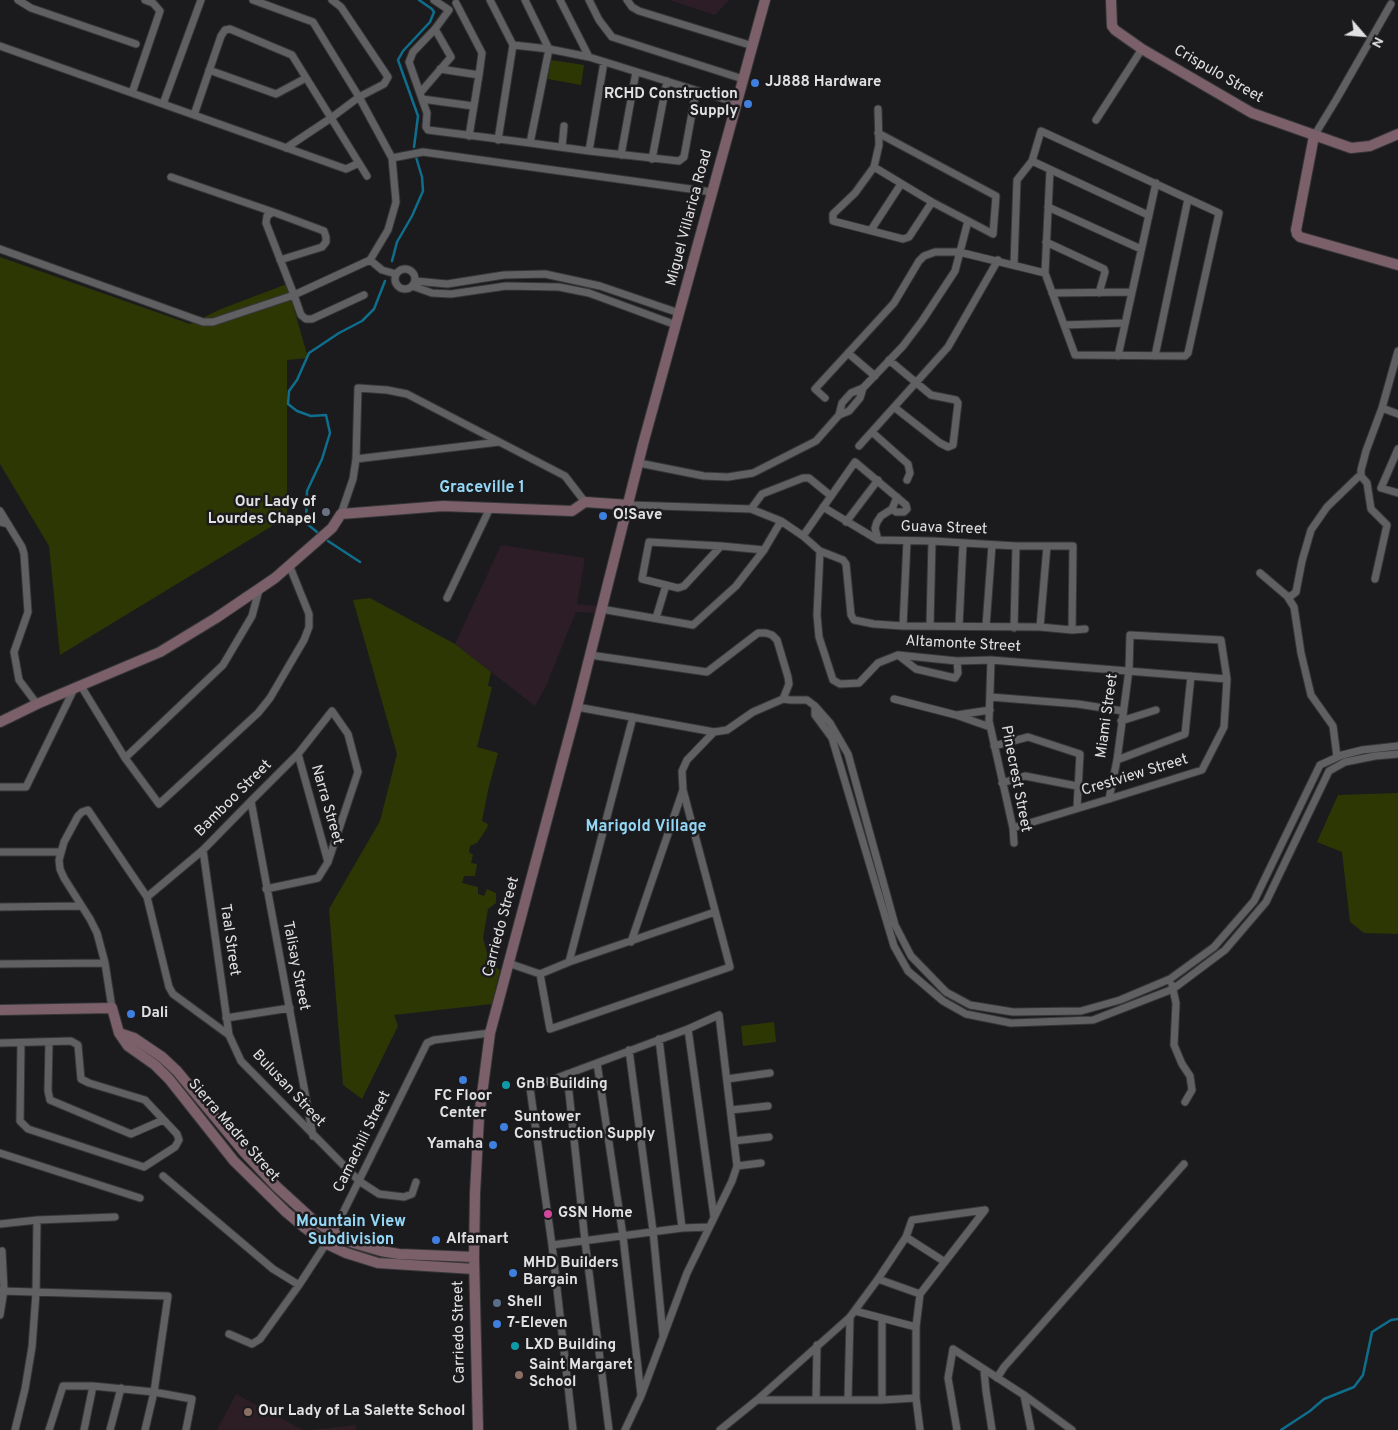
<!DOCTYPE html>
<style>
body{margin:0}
#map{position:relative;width:1398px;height:1430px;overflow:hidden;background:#1b1b1e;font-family:Overpass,sans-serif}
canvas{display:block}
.north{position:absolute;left:1338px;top:10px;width:50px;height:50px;-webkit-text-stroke:4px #1b1b1e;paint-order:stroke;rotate:117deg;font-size:14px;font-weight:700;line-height:20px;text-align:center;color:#e1e1e3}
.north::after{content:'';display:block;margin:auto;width:18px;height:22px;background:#e1e1e3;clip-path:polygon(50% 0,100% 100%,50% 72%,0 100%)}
</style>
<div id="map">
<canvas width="1398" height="1430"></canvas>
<div class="north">N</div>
</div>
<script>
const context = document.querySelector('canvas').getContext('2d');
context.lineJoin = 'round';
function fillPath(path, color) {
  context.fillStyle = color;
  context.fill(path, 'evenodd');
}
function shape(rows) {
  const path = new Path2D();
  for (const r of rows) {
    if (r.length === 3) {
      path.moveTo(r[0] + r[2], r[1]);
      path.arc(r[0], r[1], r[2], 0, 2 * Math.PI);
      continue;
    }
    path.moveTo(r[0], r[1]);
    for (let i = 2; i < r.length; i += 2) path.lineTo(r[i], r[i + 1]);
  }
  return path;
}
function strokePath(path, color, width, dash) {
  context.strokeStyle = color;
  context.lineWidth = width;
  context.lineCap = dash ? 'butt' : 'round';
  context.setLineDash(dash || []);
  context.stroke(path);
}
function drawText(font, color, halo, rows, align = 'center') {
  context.font = font + ' Overpass,sans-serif';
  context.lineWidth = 5;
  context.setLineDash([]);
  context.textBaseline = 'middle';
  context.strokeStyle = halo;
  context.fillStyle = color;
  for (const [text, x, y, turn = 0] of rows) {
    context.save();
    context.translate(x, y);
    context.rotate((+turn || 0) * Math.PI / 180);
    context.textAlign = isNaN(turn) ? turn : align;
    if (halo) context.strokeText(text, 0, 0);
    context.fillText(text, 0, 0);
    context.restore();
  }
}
fillPath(shape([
 [669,0,729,0,715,15],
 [501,545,585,558,577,604,598,606,596,613,576,612,545,688,535,706,455,644]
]), '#2d1d26');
fillPath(shape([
 [236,1394,303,1430,217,1430],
 [356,1425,356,1430,310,1430]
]), '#2d1d25');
fillPath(shape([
 [551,60,584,65,581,85,548,79],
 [0,257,190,324,221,309,287,284,308,358,287,360,287,517,60,655,49,546,0,464],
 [370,598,455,644,491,672,488,686,492,687,477,747,498,753,488,790,482,821,488,824,487,828,477,843,470,846,469,852,473,855,471,863,477,864,475,876,464,876,462,883,478,887,478,894,484,896,487,889,496,893,496,903,488,909,483,938,490,964,500,970,492,1004,394,1015,398,1026,362,1099,343,1085,329,909,380,821,397,754,353,600],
 [1398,793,1398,934,1364,933,1350,922,1342,852,1317,842,1338,795],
 [774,1022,776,1042,743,1046,741,1026]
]), '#2d3704');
strokePath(shape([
 [414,147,418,116,398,60,403,51,430,22,434,12,432,9,419,0],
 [392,261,397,242,412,216,423,191,422,177,416,157],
 [317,532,306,523,307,491,322,459,330,433,326,415,311,416,297,411,288,404,289,391,297,380,309,353,339,333,362,321,374,309,385,281],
 [328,541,360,562],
 [1281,1430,1310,1411,1324,1399,1354,1387,1363,1375,1372,1332,1391,1320,1398,1319]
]), '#0f6e8c', 2.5);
const street = shape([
 [18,0,31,8,136,44],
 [253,0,313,22,359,97,392,158,396,202,388,230,370,260,294,295,301,315,306,319,312,319,364,295],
 [434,0,449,10,435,29,413,52,409,62,427,113,426,127,428,130,530,143],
 [490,0,513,45,549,49,589,57,737,103],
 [525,0,549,49,530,143,589,151,604,62],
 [560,0,589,57],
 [589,0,599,20,612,37,743,79],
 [627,0,632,7,639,11,753,46],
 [0,46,132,93,160,11,153,3,145,0],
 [440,69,479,75,482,53,456,3],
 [209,70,276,94,306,78],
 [132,93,346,169,359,163],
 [420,93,451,57,435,29],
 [422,99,473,106],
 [163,104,201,0],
 [878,109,879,145,874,167,855,193,833,214,833,221,903,239,909,237,932,202],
 [194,115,221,36,225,30,230,29,292,55,367,176],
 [1096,120,1142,49],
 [469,136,479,75],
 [1314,136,1336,100,1391,4],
 [498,140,513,45],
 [562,147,564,126],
 [286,148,331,118,359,97,384,84,388,77,341,7,332,0],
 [589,151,679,161,684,157,696,91],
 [621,155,636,72],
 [392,158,423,152,712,192],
 [652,159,667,81],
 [1032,161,1148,215],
 [874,167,932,202,993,234,996,196,878,133],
 [1048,207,1141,249],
 [273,212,324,231,326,237,326,242,322,247,280,260],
 [871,230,901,184],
 [1046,242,1104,269,1105,272,1099,293],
 [0,249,203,322,213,322,294,295,266,223,267,216,273,212,171,177],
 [370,260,382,270,396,274],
 [1014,264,1017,180,1032,161,1041,131,1219,213,1188,353,1185,356,1075,355,1045,273,1050,170],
 [405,279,10],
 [415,281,447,284,504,275,545,274,600,286,679,313],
 [412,286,432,293,451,294,506,286,559,287,589,293,676,325],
 [1052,293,1132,292],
 [1064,325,1125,323],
 [1398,351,1382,408,1398,414],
 [848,353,875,376],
 [1118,356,1156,183],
 [1155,356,1188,199],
 [889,360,931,395,956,400,958,403,953,445,948,447,940,443,894,407],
 [825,398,815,389,894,303,919,261,924,256,935,252,959,252,1045,273],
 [839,415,849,411,860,398,863,388,903,346,922,321,955,271,968,221],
 [872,432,908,464,910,473,907,480],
 [859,446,948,347,998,260],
 [1398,449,1381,488,1398,493],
 [356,459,499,442],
 [639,463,704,476,728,477,753,473,816,441,839,415,842,403,851,393,863,388],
 [629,505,751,509,781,521,803,536,820,551,817,615,819,637,833,680,840,684,859,683,878,663,898,655,957,661,991,660,1227,679],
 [823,507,878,540,932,541,1016,546,1073,546,1072,630],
 [751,509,762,494,803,478,809,478,831,496],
 [0,511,8,524],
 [341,514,353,479,356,459,358,388,387,390,407,394,565,476,585,502],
 [0,522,8,524,22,547,24,554,28,612,14,652,19,680,37,704],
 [846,522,878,480],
 [803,536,855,462,906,505,907,509,904,512,896,512,892,509],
 [878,540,875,528,877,522,881,516,892,509,897,497],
 [721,546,684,586,678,588,642,579,649,542,721,546,764,550],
 [820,551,843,560,846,564,851,615,854,620,874,624,903,626,1040,627,1072,630,1085,629],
 [1260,573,1287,596,1291,596,1296,592,1302,561,1311,530,1327,507,1358,477,1361,476],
 [1375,579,1387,525,1371,509,1367,483,1361,476,1361,470,1366,451,1382,408],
 [1287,596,1294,607,1301,653,1311,695,1333,726,1337,757],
 [447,598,490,508],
 [601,609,693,625,736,586,764,550,781,521],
 [656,618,666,585],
 [930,625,932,541],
 [903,626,907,541],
 [959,626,963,543],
 [986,626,992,545],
 [1040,627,1047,546],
 [1014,628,1016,546],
 [590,655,707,672,758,633,766,633,772,635,777,640,788,677,789,684,783,699],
 [898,655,916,669,955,678,958,673,957,661],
 [991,660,989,721,1013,828,1014,843],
 [81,686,125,758,159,804,258,713,270,698,304,640,309,627,309,614,290,567],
 [990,697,1078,704,1123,711],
 [894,699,956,715,990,727],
 [815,706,830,723,848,754,895,925,911,956,946,992,970,1005,1013,1012,1081,1011,1120,1000,1170,979,1214,947,1254,901,1320,765,1342,755,1362,750,1398,746],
 [577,707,714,732,727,730,753,712,783,699,791,700,807,700,815,706,815,715,832,738,894,946,908,971,943,1001,966,1014,1011,1023,1093,1020,1173,989,1225,950,1266,902,1329,771,1345,762,1375,756,1398,754],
 [957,715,990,710],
 [1121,721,1156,710],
 [994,746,1028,737,1080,754,1077,808],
 [298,754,328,862],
 [125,758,223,665,252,616,259,590],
 [1117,760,1185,734,1191,676],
 [1002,783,1025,776,1077,786],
 [0,787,26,787,74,689],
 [251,801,313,1136],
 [1013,828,1109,799,1202,770,1224,727,1227,679,1221,640,1130,635,1129,670,1117,760,1109,799],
 [203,850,229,1035],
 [0,852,60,852],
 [147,897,203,850,251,801,298,754,332,711,348,734,358,772,328,862,318,878,266,889],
 [0,907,81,906],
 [631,942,683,790],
 [569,962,633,717],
 [508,963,540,974,569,962,715,912],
 [0,964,105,963],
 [540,974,550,1029,730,967,683,790,682,771,687,760,714,732],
 [1172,985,1176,1003,1174,1045,1182,1064,1190,1076,1192,1090,1185,1102],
 [112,1008,105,963,97,933,90,919,64,878,60,869,59,860,64,842,78,816,82,812,88,810,147,897,169,987,173,994,229,1035,241,1061,359,1181,379,1194,404,1197,412,1194,416,1182],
 [226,1018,290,1008],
 [688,1029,714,1217],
 [659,1039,682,1228],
 [0,1043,71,1041,78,1045,81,1079,89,1083,145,1100,177,1134,179,1140,175,1147,144,1167,28,1129,20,1121,21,1043],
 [49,1043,48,1091,50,1100,131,1134,163,1120],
 [629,1050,653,1231,663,1335],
 [597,1063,623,1236,641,1395],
 [567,1074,585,1241,609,1430],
 [727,1079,770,1073],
 [731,1110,768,1106],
 [734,1141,769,1137],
 [0,1153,140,1198],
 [737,1166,761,1163],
 [163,1176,273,1269,299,1285,333,1233,427,1043,434,1040,490,1033],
 [0,1224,37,1220,115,1217],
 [906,1237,945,1262],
 [552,1245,682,1228,709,1227],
 [0,1252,2,1251,4,1290,0,1315],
 [878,1279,920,1294],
 [0,1291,168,1296,154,1392,145,1430],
 [855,1311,916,1327],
 [229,1334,252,1344,260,1339,299,1285],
 [984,1370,986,1391,992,1430],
 [997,1378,1004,1367,1184,1164],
 [1024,1395,1031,1430],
 [816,1399,817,1345],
 [848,1399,850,1317],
 [757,1400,882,1400,916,1398],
 [882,1400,882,1319],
 [15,1430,25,1389,32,1347,36,1293,37,1220],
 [49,1430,63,1386,93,1386,154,1392,192,1399,186,1430],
 [84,1430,93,1386],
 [110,1430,121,1388],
 [573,1430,552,1245,530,1088,688,1029,719,1015,737,1166,732,1181,687,1273,641,1396,625,1430],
 [720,1430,757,1400,850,1317,878,1279,906,1237,912,1220,985,1210],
 [920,1430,916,1398,916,1327,920,1294,985,1210],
 [957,1430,948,1378,953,1349,1024,1395,1072,1430]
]);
const secondary = shape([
 [1111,0,1112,26,1115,30,1142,49,1252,113,1351,148,1370,146,1398,134],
 [1314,136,1296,230,1297,234,1300,237,1398,265],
 [0,722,37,704,160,652,216,618,275,578,332,528,341,514,443,506,572,511,585,502,629,505],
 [0,1010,112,1008,119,1033,128,1046,155,1065,169,1079,234,1161,286,1212,305,1228,327,1244,346,1253,378,1263,474,1269],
 [119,1033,134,1038,162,1057,177,1071,244,1152,277,1187,312,1219,333,1233,350,1242,381,1251,399,1254,474,1257],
 [478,1430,474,1257,475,1193,479,1117,490,1033,577,707,643,444,765,0]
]);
strokePath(street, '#363638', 9);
strokePath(secondary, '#363638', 12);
strokePath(street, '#606063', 7);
strokePath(secondary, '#7b606a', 10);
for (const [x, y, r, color] of [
 [755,83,5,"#3f7fe0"],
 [748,104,5,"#3f7fe0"],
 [326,512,5,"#6b7280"],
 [603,516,5,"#3f7fe0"],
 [131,1014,5,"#3f7fe0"],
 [463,1080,5,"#3f7fe0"],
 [506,1085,5,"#0f9aa8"],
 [504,1127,5,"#3f7fe0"],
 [493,1145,5,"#3f7fe0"],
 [548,1214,5,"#d1479c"],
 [436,1240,5,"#3f7fe0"],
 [513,1273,5,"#3f7fe0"],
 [497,1303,5,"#5c6f8a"],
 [497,1324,5,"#3f7fe0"],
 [515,1346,5,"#0f9aa8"],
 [519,1375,5,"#8d6e63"],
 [248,1412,5,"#8d6e63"]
]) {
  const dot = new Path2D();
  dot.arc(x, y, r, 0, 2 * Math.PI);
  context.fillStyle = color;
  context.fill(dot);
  strokePath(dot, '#1b1b1e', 2);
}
drawText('15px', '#e1e1e3', '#1b1b1e', [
 ["Crispulo Street",1218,75,30],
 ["Miguel Villarica Road",690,218,-75],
 ["Guava Street",944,529,2],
 ["Altamonte Street",963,645,3],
 ["Miami Street",1108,716,-82],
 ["Crestview Street",1135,776,-17],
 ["Pinecrest Street",1015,779,79],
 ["Bamboo Street",234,799,-45],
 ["Narra Street",326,805,74],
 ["Carriedo Street",502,927,-75],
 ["Taal Street",229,940,82],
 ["Talisay Street",295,966,79],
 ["Bulusan Street",288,1089,47],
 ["Sierra Madre Street",233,1131,49],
 ["Camachili Street",363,1142,-64],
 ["Carriedo Street",460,1332,-91]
]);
drawText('bold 15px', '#e1e1e3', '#1b1b1e', [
 ["JJ888 Hardware",765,83],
 ["RCHD Construction",738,95,"right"],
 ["Supply",738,112,"right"],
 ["Our Lady of",316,503,"right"],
 ["Lourdes Chapel",316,520,"right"],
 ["O!Save",613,516],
 ["Dali",141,1014],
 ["GnB Building",516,1085],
 ["FC Floor",463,1097,"center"],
 ["Center",463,1114,"center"],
 ["Suntower",514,1118],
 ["Construction Supply",514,1135],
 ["Yamaha",483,1145,"right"],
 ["GSN Home",558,1214],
 ["Alfamart",446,1240],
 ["MHD Builders",523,1264],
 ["Bargain",523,1281],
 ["Shell",507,1303],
 ["7-Eleven",507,1324],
 ["LXD Building",525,1346],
 ["Saint Margaret",529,1366],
 ["School",529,1383],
 ["Our Lady of La Salette School",258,1412]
], 'left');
drawText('bold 16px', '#94d6f5', '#1b1b1e', [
 ["Graceville 1",482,489],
 ["Marigold Village",646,828],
 ["Mountain View",351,1223],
 ["Subdivision",351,1241]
]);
</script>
